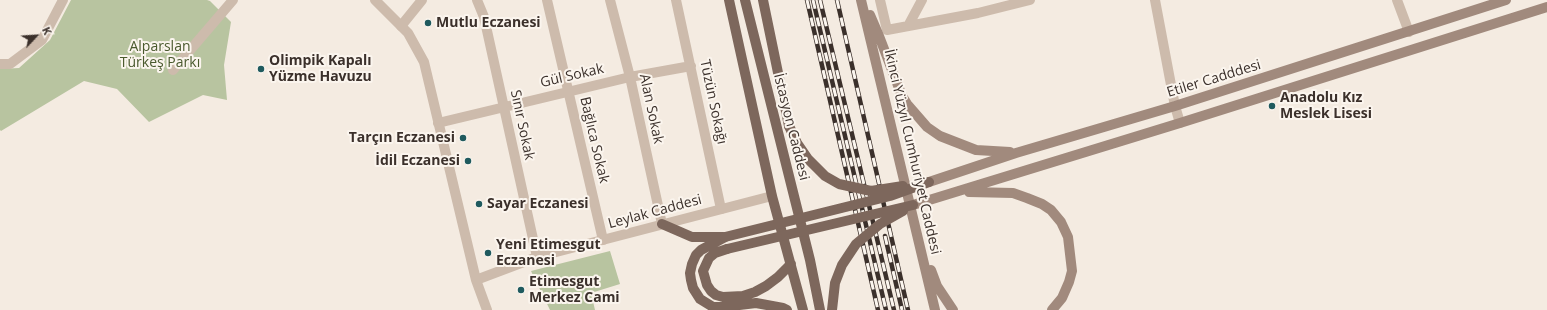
<!DOCTYPE html>
<meta charset="utf-8">
<style>
body{margin:0}
#map{position:relative;width:1547px;height:310px;overflow:hidden;background:#f4ebe1;font-family:"Open Sans",sans-serif}
canvas{display:block}
.north{position:absolute;left:16px;top:16px;width:40px;height:40px;-webkit-text-stroke:3px #fbf5ee;paint-order:stroke;rotate:65deg;font-size:11px;font-weight:700;line-height:16px;text-align:center;color:#3b302b}
.north::after{content:'';display:block;margin:auto;width:14px;height:18px;background:#3b302b;clip-path:polygon(50% 0,100% 100%,50% 72%,0 100%)}
</style>
<div id="map">
<canvas width="1547" height="310"></canvas>
<div class="north">K</div>
</div>
<script>
const context = document.querySelector('canvas').getContext('2d');
context.lineJoin = 'round';
function fillPath(path, color) {
  context.fillStyle = color;
  context.fill(path, 'evenodd');
}
function shape(rows) {
  const path = new Path2D();
  for (const r of rows) {
    path.moveTo(r[0], r[1]);
    for (let i = 2; i < r.length; i += 2) path.lineTo(r[i], r[i + 1]);
  }
  return path;
}
function strokePath(path, color, width, dash) {
  context.strokeStyle = color;
  context.lineWidth = width;
  context.lineCap = dash ? 'butt' : 'round';
  context.setLineDash(dash || []);
  context.stroke(path);
}
function drawText(font, color, halo, rows, align = 'center') {
  context.font = font + ' "Open Sans",sans-serif';
  context.lineWidth = 4;
  context.setLineDash([]);
  context.textBaseline = 'middle';
  context.strokeStyle = halo;
  context.fillStyle = color;
  for (const [text, x, y, turn = 0] of rows) {
    context.save();
    context.translate(x, y);
    context.rotate((+turn || 0) * Math.PI / 180);
    context.textAlign = isNaN(turn) ? turn : align;
    if (halo) context.strokeText(text, 0, 0);
    context.fillText(text, 0, 0);
    context.restore();
  }
}
fillPath(shape([
 [71,0,207,0,210,1,231,22,224,65,227,100,203,95,149,122,117,89,84,81,1,131,0,130,0,69,19,68,50,40],
 [610,251,620,284,591,293,595,310,550,310,531,271]
]), '#b8c4a0');
strokePath(shape([
 [477,0,484,17,537,257],
 [547,0,603,240],
 [610,0,630,77,662,224],
 [676,0,721,209],
 [880,0,887,30,978,13,1030,0],
 [1155,0,1175,106,1180,123],
 [1397,0,1409,32],
 [401,26,422,0],
 [908,26,922,0],
 [0,64,10,64,42,40,63,0],
 [173,70,233,0],
 [438,123,630,77,691,66]
]), '#cdbbac', 10);
strokePath(shape([
 [375,0,408,33,424,62,476,280,487,310],
 [476,280,537,257,772,196]
]), '#cdbbac', 10);
strokePath(shape([
 [861,0,935,310],
 [870,15,879,36,902,96,907,104,927,127,940,136,976,150,1010,152],
 [929,182,1016,153,1175,106,1506,0],
 [969,192,1013,193,1027,198,1042,204,1051,210,1061,222,1068,237,1072,271,1069,282,1062,298,1052,310],
 [913,205,1180,123,1547,7],
 [931,270,937,286,953,310]
]), '#a18a7d', 10);
strokePath(shape([
 [729,0,772,196,803,310],
 [745,0,810,260,820,310],
 [763,0,789,126],
 [662,224,692,237,723,237],
 [725,237,701,250,696,255,692,264,690,273,691,280,693,288,700,299,713,307,723,307,756,303,783,308,787,310],
 [727,249,715,253,709,258,703,271,707,285,711,291,716,295,723,297,743,296,755,292,766,286,778,277,791,264]
]), '#7d675c', 10);
const rail = shape([
 [807,0,878,310],
 [813,0,886,310],
 [820,0,894,310],
 [837,0,908,310],
 [885,236,902,310]
]);
strokePath(rail, '#3b302b', 4.5);
strokePath(rail, '#fbf5ee', 3, [9]);
strokePath(shape([
 [789,126,797,143,808,159,825,176,839,184,871,191,903,186],
 [725,237,890,196,929,182],
 [727,249,913,205],
 [832,310,835,283,842,265,856,244,880,224,903,211]
]), '#7d675c', 10);
for (const [x, y, r, color] of [
 [428,23,4,"#1f5a5e"],
 [261,69,4,"#1f5a5e"],
 [1272,106,4,"#1f5a5e"],
 [463,138,4,"#1f5a5e"],
 [468,161,4,"#1f5a5e"],
 [479,204,4,"#1f5a5e"],
 [488,253,4,"#1f5a5e"],
 [521,290,4,"#1f5a5e"]
]) {
  const dot = new Path2D();
  dot.arc(x, y, r, 0, 2 * Math.PI);
  context.fillStyle = color;
  context.fill(dot);
  strokePath(dot, '#fbf5ee', 1.5);
}
drawText('bold 14px', '#3b302b', '#fbf5ee', [
 ["Mutlu Eczanesi",436,23],
 ["Olimpik Kapalı",269,61],
 ["Yüzme Havuzu",269,77],
 ["Anadolu Kız",1280,98],
 ["Meslek Lisesi",1280,114],
 ["Tarçın Eczanesi",455,138,"right"],
 ["İdil Eczanesi",460,161,"right"],
 ["Sayar Eczanesi",487,204],
 ["Yeni Etimesgut",496,245],
 ["Eczanesi",496,261],
 ["Etimesgut",529,282],
 ["Merkez Cami",529,298]
], 'left');
drawText('14px', '#4a5a2e', '#fbf5ee', [
 ["Alparslan",160,47],
 ["Türkeş Parkı",160,63]
]);
drawText('14px', '#3b302b', '#fbf5ee', [
 ["Gül Sokak",572,76,-13],
 ["Etiler Cadddesi",1214,79,-17],
 ["Tüzün Sokağı",713,102,78],
 ["Alan Sokak",651,109,78],
 ["Sınır Sokak",522,125,78],
 ["İstasyon Caddesi",791,127,76],
 ["Bağlıca Sokak",594,140,77],
 ["İkinci Yüzyıl Cumhuriyet Caddesi",912,152,77],
 ["Leylak Caddesi",655,212,-15]
]);
</script>
